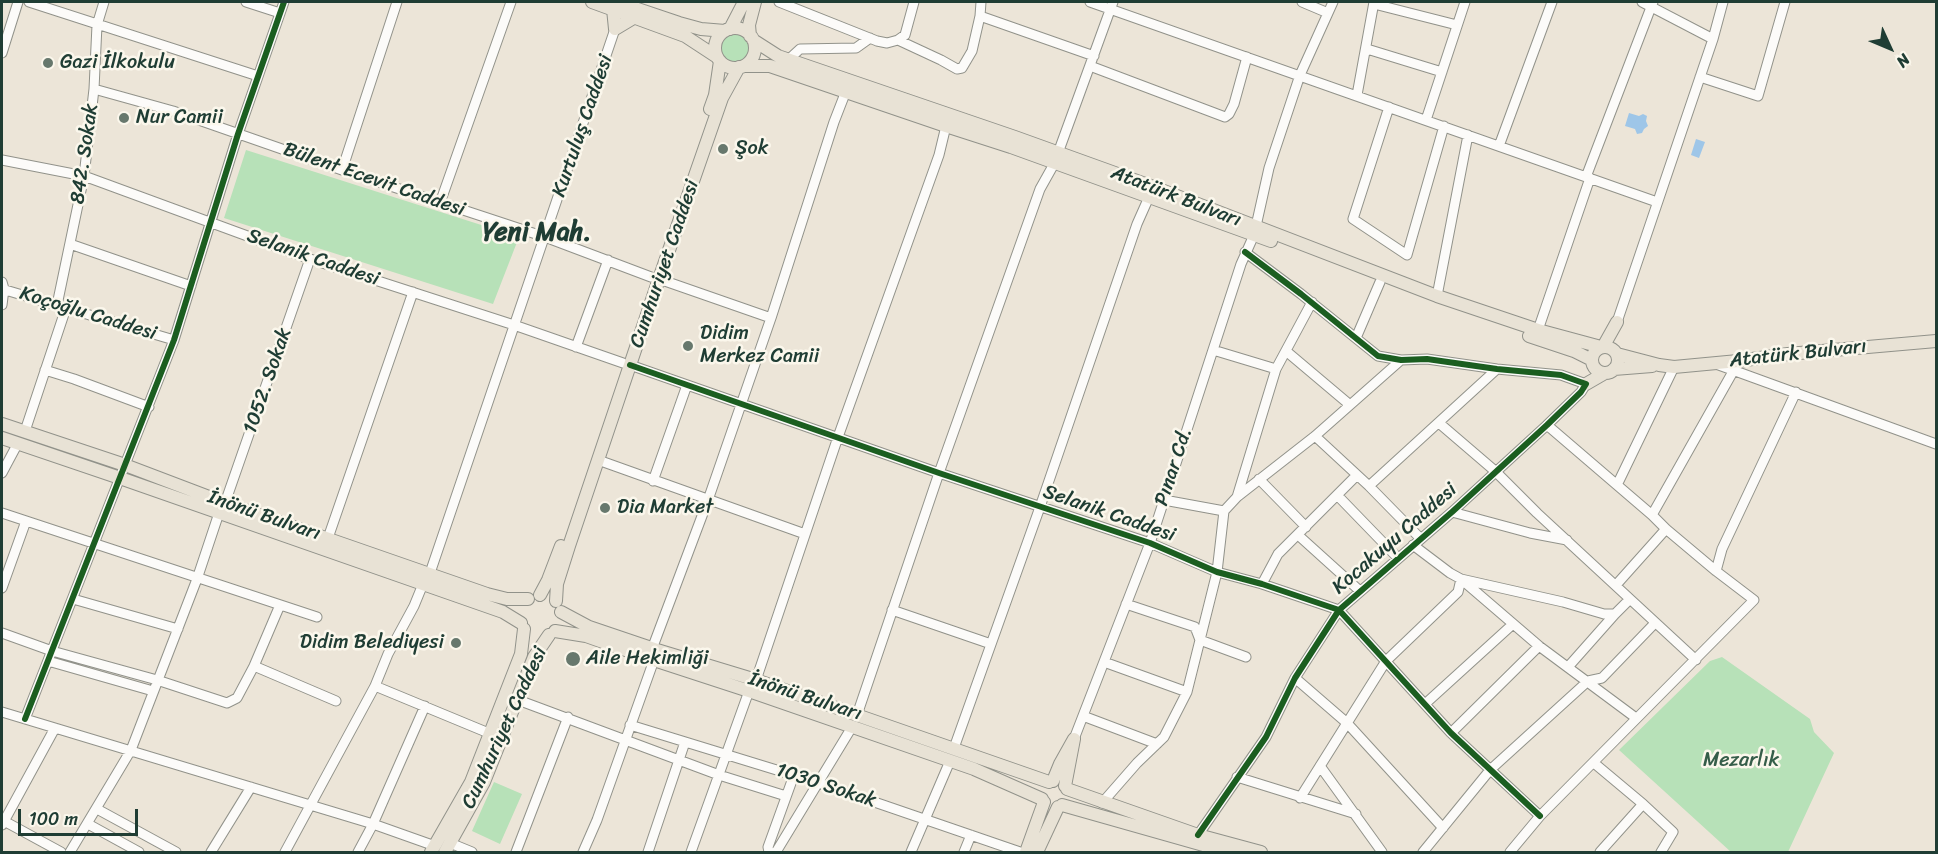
<!DOCTYPE html>
<meta charset="utf-8">
<style>
body{margin:0}
#map{position:relative;width:1938px;height:854px;overflow:hidden;background:#ece5d8;font-family:Sriracha,sans-serif}
canvas{display:block}
.frame{position:absolute;inset:0;border:3px solid #1f3d34;pointer-events:none}
.north{position:absolute;left:1860px;top:18px;width:60px;height:60px;-webkit-text-stroke:4px #fbf7ec;paint-order:stroke;rotate:134deg;font-size:16px;font-weight:700;line-height:24px;text-align:center;color:#1f3d34}
.north::after{content:'';display:block;margin:auto;width:21px;height:27px;background:#1f3d34;clip-path:polygon(50% 0,100% 100%,50% 72%,0 100%)}
.scale{position:absolute;left:18px;top:809px;width:120px;height:27px;box-sizing:border-box;border:3px solid #1f3d34;border-top:0;padding-left:8px;font-size:18px;line-height:21px;white-space:nowrap;color:#1f3d34;-webkit-text-stroke:4px #fbf7ec;paint-order:stroke}
</style>
<div id="map">
<canvas width="1938" height="854"></canvas>
<div class="frame"></div>
<div class="north">N</div>
<div class="scale">100 m</div>
</div>
<script>
const context = document.querySelector('canvas').getContext('2d');
context.lineJoin = 'round';
function fillPath(path, color) {
  context.fillStyle = color;
  context.fill(path, 'evenodd');
}
function shape(rows) {
  const path = new Path2D();
  for (const r of rows) {
    if (r.length === 3) {
      path.moveTo(r[0] + r[2], r[1]);
      path.arc(r[0], r[1], r[2], 0, 2 * Math.PI);
      continue;
    }
    path.moveTo(r[0], r[1]);
    for (let i = 2; i < r.length; i += 2) path.lineTo(r[i], r[i + 1]);
  }
  return path;
}
function strokePath(path, color, width, dash) {
  context.strokeStyle = color;
  context.lineWidth = width;
  context.lineCap = dash ? 'butt' : 'round';
  context.setLineDash(dash || []);
  context.stroke(path);
}
function drawText(font, color, halo, rows, align = 'center') {
  context.font = font + ' Sriracha,sans-serif';
  context.lineWidth = 5;
  context.setLineDash([]);
  context.textBaseline = 'middle';
  context.strokeStyle = halo;
  context.fillStyle = color;
  for (const [text, x, y, turn = 0] of rows) {
    context.save();
    context.translate(x, y);
    context.rotate((+turn || 0) * Math.PI / 180);
    context.textAlign = isNaN(turn) ? turn : align;
    if (halo) context.strokeText(text, 0, 0);
    context.fillText(text, 0, 0);
    context.restore();
  }
}
fillPath(shape([
 [735,48,14],
 [246,150,519,237,493,304,224,218],
 [1722,657,1810,719,1814,732,1834,753,1788,852,1731,852,1619,750,1710,661],
 [494,782,522,794,500,844,472,831]
]), '#b7e1b8');
fillPath(shape([
 [1629,113,1639,116,1643,114,1647,116,1646,121,1648,126,1644,129,1642,133,1637,134,1635,129,1625,126],
 [1696,139,1705,142,1699,158,1691,155]
]), '#9ec6e8');
const minor = shape([
 [29,2,258,76],
 [246,2,280,13],
 [779,2,877,41,887,43,898,40,905,35,914,2],
 [1090,2,1657,202],
 [1302,2,1328,13],
 [1642,2,1713,39],
 [1374,4,1457,25],
 [980,16,1094,56],
 [898,40,941,60,957,69,962,68,972,51,980,16,981,2],
 [1367,49,1442,72],
 [2,53,18,2],
 [788,60,800,49,856,48,870,38],
 [1090,66,1225,117,1229,114,1234,104,1247,57],
 [1700,77,1758,96,1785,2],
 [94,89,173,111,342,170,545,237,651,277],
 [1357,95,1374,2],
 [1389,107,1353,219,1407,255,1444,126],
 [1426,120,1465,2],
 [1499,146,1552,2],
 [2,160,84,176,310,259,514,325,623,363],
 [342,170,397,2],
 [1586,177,1653,2],
 [440,203,511,2],
 [70,244,191,286],
 [659,279,771,318],
 [2,282,4,289,2,305],
 [2,289,174,340],
 [1437,296,1468,135],
 [57,305,84,176,94,89,97,25,104,2],
 [1617,322,1713,39,1723,2],
 [1538,330,1590,178],
 [1356,338,1380,282],
 [576,347,608,260],
 [1213,350,1276,369],
 [1286,351,1350,405],
 [1716,364,1936,444],
 [630,365,939,473,1150,543,1217,572,1262,584,1339,610,1451,733,1540,816],
 [45,370,74,379,149,407],
 [1439,423,1495,471,1537,513,1696,660],
 [25,431,66,308],
 [1315,436,1369,486,1421,539],
 [598,460,805,534],
 [2,473,18,443],
 [1259,479,1306,527],
 [653,481,687,385],
 [1617,485,1674,367],
 [1369,486,1497,369],
 [1337,495,1398,558],
 [1237,497,1276,369,1312,302],
 [1164,500,1224,511],
 [225,503,310,259],
 [1452,512,1530,533,1567,540],
 [2,513,317,617],
 [1652,515,1735,368],
 [1298,535,1360,591],
 [328,538,413,292],
 [1413,545,1450,573,1461,579,1563,602,1604,614,1615,614,1630,599],
 [1716,571,1722,549,1796,392],
 [430,573,615,29],
 [1262,584,1278,554,1357,475],
 [1616,585,1666,529],
 [2,588,26,521],
 [73,599,178,629],
 [1126,604,1195,627,1200,640,1246,657],
 [892,610,991,644],
 [2,633,52,651,157,680,227,703,237,698,254,666,280,605],
 [652,649,708,500,771,318,834,122,848,86],
 [48,661,153,691],
 [1104,662,1187,692],
 [254,666,336,701],
 [1568,667,1615,614],
 [1295,678,1347,723,1443,828],
 [756,680,838,437,939,155,946,126],
 [375,686,491,734],
 [518,700,719,775,786,796],
 [1425,704,1513,624],
 [2,712,373,824,435,846],
 [857,715,939,473,1040,189,1054,164,1113,2],
 [1083,716,1157,744],
 [25,719,174,340,238,134,284,2],
 [630,725,819,783,1020,852],
 [1451,733,1539,646],
 [1074,739,1150,543,1241,264,1254,235,1269,168,1300,75,1333,2],
 [954,748,1040,507,1137,224,1149,197],
 [1594,763,1643,804,1673,832,1661,852],
 [1320,766,1382,852],
 [1237,777,1356,814],
 [1300,798,1386,661,1458,592,1461,579,1539,646,1636,718],
 [1102,803,1137,763,1164,737,1187,692,1217,572,1224,511,1237,497,1315,436,1401,360],
 [97,809,176,852],
 [4,821,61,852],
 [88,824,139,852],
 [2,825,55,728],
 [1198,835,1266,737,1295,678,1339,610,1452,512,1547,425,1581,392,1586,384,1561,375,1497,369,1427,359,1401,360,1378,356,1301,294,1245,252],
 [450,843,472,852],
 [70,852,131,750,197,579,219,513],
 [211,852,251,787],
 [285,852,375,686,388,654,414,606,423,584],
 [358,852,373,824,425,706],
 [516,852,568,717],
 [583,852,597,820,654,660],
 [648,852,685,742],
 [691,852,749,691],
 [769,852,768,847,794,775],
 [776,852,852,727],
 [911,852,950,761],
 [964,852,971,835],
 [1423,852,1490,770,1588,681,1602,678,1655,623],
 [1510,852,1540,816,1754,600,1716,571,1666,529,1652,515,1547,425],
 [1600,852,1643,804]
]);
const major = shape([
 [592,2,685,36,717,57],
 [617,2,679,23,701,29,725,31],
 [613,9,615,29,635,17],
 [735,48,20],
 [730,29,744,2],
 [750,36,749,25,755,2],
 [753,40,778,56,1015,137,1151,186,1437,296,1538,330,1601,347],
 [744,66,770,66,946,126,1011,147,1271,241],
 [710,109,715,95,720,61],
 [1529,336,1574,351,1592,360],
 [1603,347,1617,322],
 [1605,360,13],
 [1617,354,1659,365,1674,367,1738,361,1788,354,1936,341],
 [1614,369,1652,366],
 [1586,384,1605,373],
 [2,424,125,465,225,503,487,594,507,599,528,599],
 [2,438,120,478,503,612,521,623],
 [540,595,548,580,561,546],
 [556,601,557,584,569,546,659,279,722,98,739,67],
 [561,612,589,627,657,650,756,680,1049,782],
 [555,631,586,636,654,660,749,691,974,769,1042,799],
 [1053,781,1060,764,1074,739,1065,786],
 [1067,789,1198,835,1261,852],
 [1062,805,1228,852],
 [431,852,471,782,521,654,524,629],
 [445,852,484,782,534,657,549,635],
 [1026,852,1044,802],
 [1037,852,1058,807]
]);
strokePath(minor, '#91928a', 11);
strokePath(major, '#91928a', 14);
strokePath(minor, '#fcfbf9', 9);
strokePath(major, '#e8e2d5', 12);
strokePath(shape([
 [630,365,939,473,1150,543,1217,572,1262,584,1339,610,1451,733,1540,816],
 [25,719,174,340,238,134,284,2],
 [1198,835,1266,737,1295,678,1339,610,1452,512,1547,425,1581,392,1586,384,1561,375,1497,369,1427,359,1401,360,1378,356,1301,294,1245,252]
]), '#1b5e20', 6);
for (const [x, y, r, color] of [
 [48,63,6,"#67786d"],
 [124,118,6,"#67786d"],
 [723,149,6,"#67786d"],
 [688,346,6,"#67786d"],
 [605,508,6,"#67786d"],
 [456,643,6,"#67786d"],
 [573,659,8,"#67786d"]
]) {
  const dot = new Path2D();
  dot.arc(x, y, r, 0, 2 * Math.PI);
  context.fillStyle = color;
  context.fill(dot);
  strokePath(dot, '#fbf7ec', 2);
}
drawText('20px', '#1f3d34', '#fbf7ec', [
 ["Gazi İlkokulu",60,63],
 ["Nur Camii",136,118],
 ["Şok",735,149],
 ["Didim",700,334],
 ["Merkez Camii",700,357],
 ["Dia Market",617,508],
 ["Didim Belediyesi",444,643,"right"],
 ["Aile Hekimliği",586,659]
], 'left');
drawText('20px', '#1f3d34', '#fbf7ec', [
 ["Kurtuluş Caddesi",583,126,-71],
 ["842. Sokak",85,154,-82],
 ["Bülent Ecevit Caddesi",374,180,19],
 ["Atatürk Bulvarı",1176,197,21],
 ["Selanik Caddesi",313,258,19],
 ["Cumhuriyet Caddesi",665,264,-71],
 ["Koçoğlu Caddesi",88,314,17],
 ["Atatürk Bulvarı",1798,354,-6],
 ["1052. Sokak",268,381,-71],
 ["Pınar Cd.",1174,467,-72],
 ["Selanik Caddesi",1109,514,19],
 ["İnönü Bulvarı",264,516,19],
 ["Kocakuyu Caddesi",1395,539,-41],
 ["İnönü Bulvarı",805,697,18],
 ["Cumhuriyet Caddesi",505,728,-65],
 ["1030 Sokak",826,786,18]
]);
drawText('20px', '#355d49', '#fbf7ec', [
 ["Mezarlık",1741,761]
]);
drawText('bold 26px', '#1f3d34', '#fbf7ec', [
 ["Yeni Mah.",537,233]
]);
</script>
